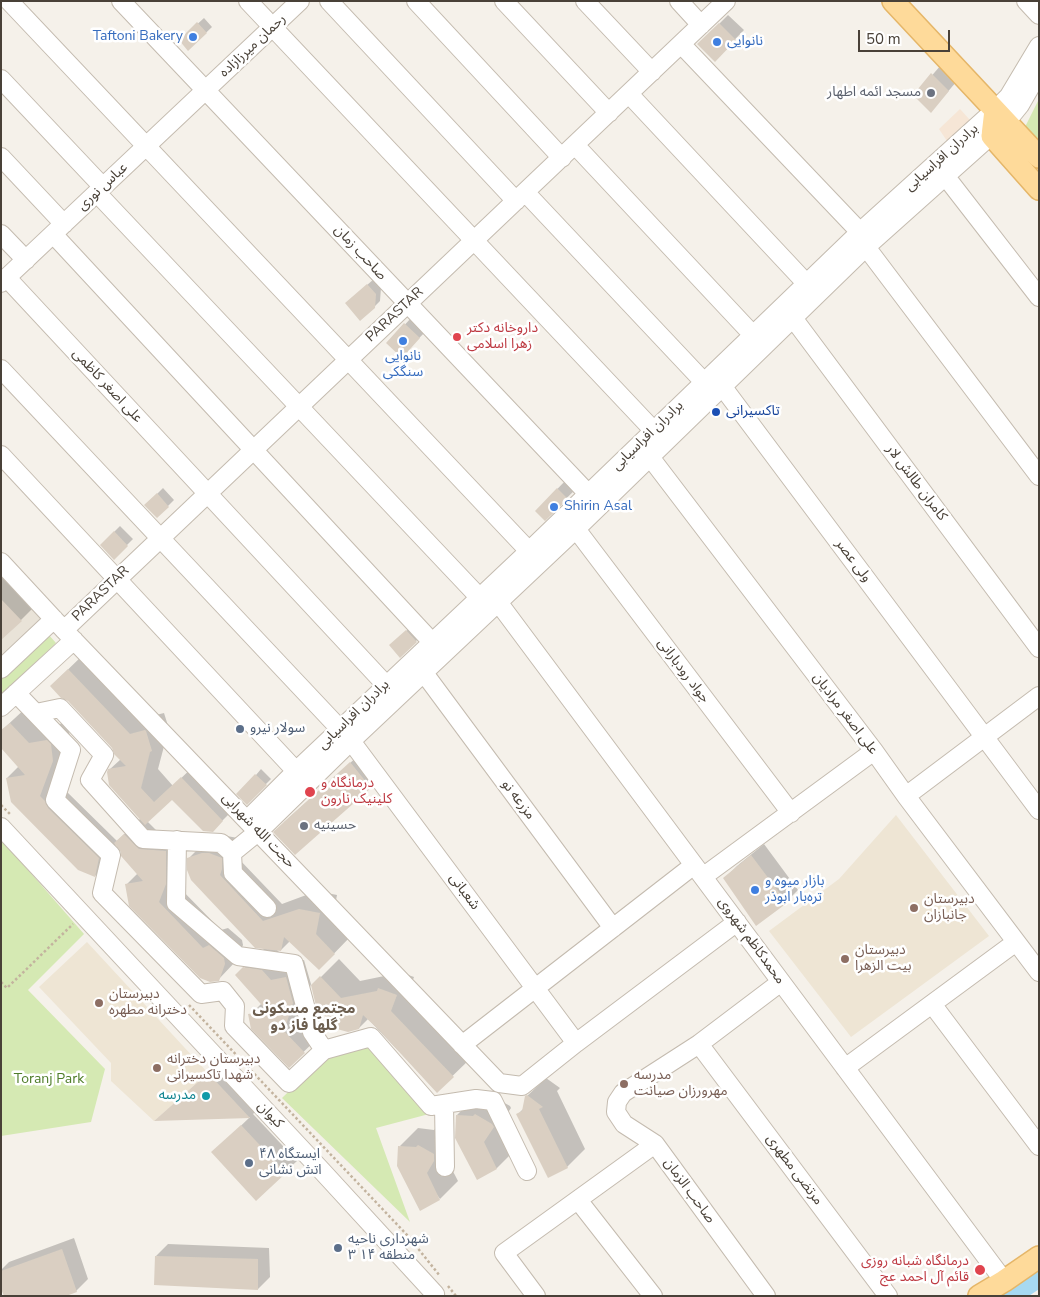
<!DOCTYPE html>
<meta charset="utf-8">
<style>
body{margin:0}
#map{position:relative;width:1040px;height:1297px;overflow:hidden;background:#f5f1ea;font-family:"Nunito Sans",sans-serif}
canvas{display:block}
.frame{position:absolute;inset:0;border:2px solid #494138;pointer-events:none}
.scale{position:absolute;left:858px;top:30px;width:92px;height:22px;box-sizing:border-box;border:2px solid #494138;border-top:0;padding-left:6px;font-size:15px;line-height:18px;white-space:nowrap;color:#494138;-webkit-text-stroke:4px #fff;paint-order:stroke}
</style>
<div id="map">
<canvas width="1040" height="1297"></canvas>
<div class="frame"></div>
<div class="scale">50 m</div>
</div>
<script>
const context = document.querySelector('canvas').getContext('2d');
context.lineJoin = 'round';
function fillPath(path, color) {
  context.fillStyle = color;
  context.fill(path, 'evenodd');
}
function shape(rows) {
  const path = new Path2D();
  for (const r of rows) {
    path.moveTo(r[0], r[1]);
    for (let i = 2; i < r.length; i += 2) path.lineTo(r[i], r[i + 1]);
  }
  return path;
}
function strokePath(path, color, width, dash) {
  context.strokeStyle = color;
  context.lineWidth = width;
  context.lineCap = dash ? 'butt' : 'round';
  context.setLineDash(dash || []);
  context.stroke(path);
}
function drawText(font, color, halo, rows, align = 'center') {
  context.font = font + ' "Nunito Sans","Noto Sans Arabic",sans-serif';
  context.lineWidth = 5;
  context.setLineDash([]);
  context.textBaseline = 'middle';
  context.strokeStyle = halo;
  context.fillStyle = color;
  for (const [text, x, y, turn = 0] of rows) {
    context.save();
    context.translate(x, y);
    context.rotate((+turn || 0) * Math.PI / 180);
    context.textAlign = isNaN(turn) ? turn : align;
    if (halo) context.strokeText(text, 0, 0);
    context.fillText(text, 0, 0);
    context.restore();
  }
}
fillPath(shape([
 [1,574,42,619,1,657]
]), '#e9e3d8');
fillPath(shape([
 [960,109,970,120,947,141,939,129]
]), '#f6e6d6');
fillPath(shape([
 [896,815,989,936,851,1037,769,931,839,879],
 [87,942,208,1073,154,1121,111,1081,111,1063,39,987]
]), '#eee5d4');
fillPath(shape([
 [1039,99,1039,142,1025,127],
 [48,634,56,643,1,695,1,679],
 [1,839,84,934,28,990,105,1069,91,1122,1,1136],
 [372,1045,394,1078,429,1114,376,1128,410,1222,282,1098,323,1058]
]), '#d5e9b3');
fillPath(shape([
 [728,15,744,30,715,60,699,44],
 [204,18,212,27,189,49,180,40],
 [941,65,957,81,939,102,915,95],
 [374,279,381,288,380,301,374,307,352,298],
 [411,318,425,332,402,356,388,343],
 [566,480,576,489,545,519,536,511],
 [163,488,174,500,157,517,146,505],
 [120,526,133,539,114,558,101,545],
 [1,562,39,602,21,620,1,632],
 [413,625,422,635,401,656,397,639],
 [86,652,148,717,164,713,170,732,167,735,158,769,173,786,200,760,240,803,212,831,172,798,147,821,157,831,184,833,176,884,221,930,228,928,242,940,243,945,236,961,218,980,126,885,138,873,116,843,113,858,95,876,7,778,19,766,1,731,28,706,47,726,65,723,68,726,71,742,65,790,117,841,141,818,109,770,121,759,113,747,68,700,51,686],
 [359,755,379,778,370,787,283,823],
 [261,769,271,779,247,803,256,775],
 [221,835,238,838,237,857,282,904,317,891,337,895,333,916,352,935,319,969,290,941,281,950,277,950,289,962,304,960,311,984,302,1013,322,1034,289,1066,250,1015,262,1003,237,975,265,948,189,858,207,840],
 [764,844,798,890,786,902,757,924,725,878,737,866],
 [339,959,360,981,394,974,397,971,414,977,408,993,471,1058,437,1091,368,1019,359,1028,312,986],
 [218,1065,258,1109,253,1114,297,1161,285,1172,225,1141,250,1117,157,1120],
 [546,1078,560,1088,557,1091,585,1149,567,1167,517,1115,524,1108,526,1097],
 [475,1097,494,1097,510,1106,511,1108,501,1123,515,1150,497,1168,478,1178,457,1115],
 [437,1127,444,1154,458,1181,440,1199,400,1146,418,1128,434,1130],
 [74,1238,88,1279,76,1291,1,1285,1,1270,9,1262],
 [168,1244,269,1248,270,1277,258,1289,156,1256]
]), '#0003');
strokePath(shape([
 [1009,1296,1039,1276]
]), '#a7d9f1', 22);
fillPath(shape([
 [197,22,207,33,188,51,179,40],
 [719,23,736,40,715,62,697,44],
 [931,73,949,91,931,113,913,95],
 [367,284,376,294,375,308,360,321,345,303],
 [404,323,420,338,402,358,386,343],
 [557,488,568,499,545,521,535,511],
 [157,493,169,507,157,518,144,505],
 [114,531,128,546,114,560,100,545],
 [1,599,22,621,1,640],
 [406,630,417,642,400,658,389,645],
 [68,669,130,734,145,730,146,731,152,751,150,752,141,788,154,802,181,777,223,821,213,832,203,831,172,800,145,825,109,785,107,772,108,769,126,766,114,754,112,748,68,701,61,698,50,686],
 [10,723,29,743,47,740,51,744,53,761,40,796,45,801,48,808,99,858,95,877,78,870,11,802,6,778,25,775,1,748,1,730],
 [350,762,371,788,295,855,273,832],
 [255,774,267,785,247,805,236,794],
 [124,834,139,849,166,851,166,884,159,902,203,948,209,945,224,958,225,964,219,981,210,982,200,978,129,906,125,884,143,881,121,856,121,852,114,843],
 [202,853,209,853,222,858,222,869,220,875,263,921,299,909,320,913,316,934,335,954,319,970,284,937,281,951,255,948,191,880,187,870,187,858],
 [751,855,787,903,756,926,723,878],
 [243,967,262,970,271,980,286,977,293,1003,284,1031,305,1053,289,1068,251,1029,248,1014,267,1011,235,975],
 [320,976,341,998,377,991,378,988,397,995,391,1011,454,1077,437,1093,379,1030,363,1015,359,1029,348,1032,337,1029,316,1006,311,985],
 [208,1073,250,1118,154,1121],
 [527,1095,543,1107,539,1109,568,1168,548,1178,516,1114,522,1111,525,1096],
 [475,1114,492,1124,494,1127,484,1142,497,1169,477,1180,455,1138,456,1115,473,1116],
 [241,1125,286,1173,256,1201,211,1152],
 [418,1145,434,1154,434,1161,427,1173,440,1200,420,1211,397,1166,398,1146,416,1147],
 [62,1249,77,1292,66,1296,4,1296,1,1289,1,1271],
 [155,1256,258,1259,258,1290,154,1285]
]), '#dacfc2');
const minor = shape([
 [9,1,529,551],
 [121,1,596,502],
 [248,1,654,431],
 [329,1,516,201],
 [416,1,562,158],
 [504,1,609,113],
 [585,1,652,72],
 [679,1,701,25],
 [1026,1,1039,15],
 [681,44,860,232],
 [1,79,103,187],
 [629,94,806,283],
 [575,145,753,335],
 [1,157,64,224],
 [946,177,1039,297],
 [525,192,704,382],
 [97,193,479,597],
 [1,234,26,260],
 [53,234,431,641],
 [866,247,1039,476],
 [7,278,386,685],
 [1,283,300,1],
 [793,318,1039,648],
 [1,369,340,729],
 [722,386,1039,810],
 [1,455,296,771],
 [650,457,874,751,906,796,1039,972],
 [576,529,791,813],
 [1,562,64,630,499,1083,522,1086,576,1043,737,922],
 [498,602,1004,1281],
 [64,630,726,1],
 [1,669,54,619],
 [424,673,613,928],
 [16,693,71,750,55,800,111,855,102,893,201,994,223,991,235,1006,234,1026,289,1083,324,1050,371,1037,431,1106,476,1099,493,1101,527,1171],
 [1,707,74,640],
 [36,713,60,708,104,755,90,780,143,839,221,843,232,853,233,873,267,908],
 [351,741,576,1043],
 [906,796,1039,696],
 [247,820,296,771,529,551,860,232,995,110,1009,96,1039,46],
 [1,827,322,1171,435,1294,434,1296],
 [177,840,176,903,238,956,294,964,312,1032,324,1050],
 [232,853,259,831,351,741,576,529,866,247,1007,121,1020,105,1039,72],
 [704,876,874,751],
 [932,1004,1039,1146],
 [699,1044,888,1296],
 [462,1045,694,865],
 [845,1068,1016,942],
 [444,1104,445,1167],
 [578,1200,653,1296],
 [536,1296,504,1253,655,1144],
 [766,1296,655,1144,624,1124,616,1112,617,1102,623,1093,699,1044,781,982]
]);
const major = shape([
 [893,1,1039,157],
 [995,110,992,136,1039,189],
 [979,1296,1004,1281,1039,1257]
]);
strokePath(minor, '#c4bbaf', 20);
strokePath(major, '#e5b668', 24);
strokePath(shape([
 [1,805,11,815],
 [1,982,7,988,73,924],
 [189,1005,408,1236,440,1276],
 [448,1286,456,1296]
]), '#c3b39e', 2.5, [2.5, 2.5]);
strokePath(minor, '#fff', 18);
strokePath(major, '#feda9a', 21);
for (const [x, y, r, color] of [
 [193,37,5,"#3f7fe0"],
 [717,42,5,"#3f7fe0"],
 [931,93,5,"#6b7280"],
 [457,337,5,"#e0444e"],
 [403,341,5,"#3f7fe0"],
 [716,412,5,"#1a4fb4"],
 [554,507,5,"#3f7fe0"],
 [240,729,5,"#5c6f8a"],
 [310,792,6,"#e0444e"],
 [304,826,5,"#6b7280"],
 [755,890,5,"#3f7fe0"],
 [914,908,5,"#8d6e63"],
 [845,959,5,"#8d6e63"],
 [99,1003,5,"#8d6e63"],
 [157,1068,5,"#8d6e63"],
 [624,1084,5,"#8d6e63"],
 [206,1096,5,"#0f9aa8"],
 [249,1163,5,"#5c6f8a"],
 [338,1248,5,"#5c6f8a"],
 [980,1270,6,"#e0444e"]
]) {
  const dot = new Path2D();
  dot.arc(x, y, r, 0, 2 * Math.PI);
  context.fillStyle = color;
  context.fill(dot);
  strokePath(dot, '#fff', 2);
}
drawText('14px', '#366cbe', '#fff', [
 ["Taftoni Bakery",183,37,"right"],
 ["نانوایی",727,42],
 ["نانوایی",403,357,"center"],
 ["سنگکی",403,373,"center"],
 ["Shirin Asal",564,507],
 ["بازار میوه و",765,882],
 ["تره‌بار ابوذر",765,898]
], 'left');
drawText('14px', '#494138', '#fff', [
 ["رحمان میرزازاده",253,46,-43],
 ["برادران افراسیابی",942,158,-42],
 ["عباس نوری",103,187,-43],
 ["صاحب زمان",360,253,47],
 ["PARASTAR",395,315,-43],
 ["علی اصغر کاظمی",107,386,47],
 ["برادران افراسیابی",648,436,-44],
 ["کامران طالش لار",916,483,53],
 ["ولی عصر",853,561,53],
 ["PARASTAR",101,594,-44],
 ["جواد رودبارانی",683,671,53],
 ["علی اصغر مرادیان",845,714,53],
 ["برادران افراسیابی",354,715,-44],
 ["مزرعه نو",518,800,53],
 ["حجت الله شهرابی",258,831,46],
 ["شعبانی",464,892,53],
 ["محمدکاظم شهروی",751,941,54],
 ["کیوان",270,1115,47],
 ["مرتضی مطهری",794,1170,53],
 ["صاحب الزمان",689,1191,54]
]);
drawText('14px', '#5b616d', '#fff', [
 ["مسجد ائمه اطهار",921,93],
 ["حسینیه",314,826,"left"]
], 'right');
drawText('14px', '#be3a42', '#fff', [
 ["داروخانه دکتر",467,329],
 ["زهرا اسلامی",467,345],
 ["درمانگاه و",321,784],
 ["کلینیک نارون",321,800],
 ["درمانگاه شبانه روزی",969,1262,"right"],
 ["قائم آل احمد عج",969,1278,"right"]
], 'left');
drawText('14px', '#164399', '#fff', [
 ["تاکسیرانی",726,412]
], 'left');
drawText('14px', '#4e5e75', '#fff', [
 ["سولار نیرو",250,729],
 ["ایستگاه ۴۸",259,1155],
 ["اتش نشانی",259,1171],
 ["شهرداری ناحیه",348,1240],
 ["۳ منطقه ۱۴",348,1256]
], 'left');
drawText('14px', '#785e54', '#fff', [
 ["دبیرستان",924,900],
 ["جانبازان",924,916],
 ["دبیرستان",855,951],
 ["بیت الزهرا",855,967],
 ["دبیرستان",109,995],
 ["دخترانه مطهره",109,1011],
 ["دبیرستان دخترانه",167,1060],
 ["شهدا تاکسیرانی",167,1076],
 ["مدرسه",634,1076],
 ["مهرورزان صیانت",634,1092]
], 'left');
drawText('14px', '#4f7d2a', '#fff', [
 ["Toranj Park",49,1080]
]);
drawText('14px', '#0d838f', '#fff', [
 ["مدرسه",196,1096]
], 'right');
drawText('bold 15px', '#6c5e4f', '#fff', [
 ["مجتمع مسکونی",304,1009],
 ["گلها فاز دو",304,1026]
]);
</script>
